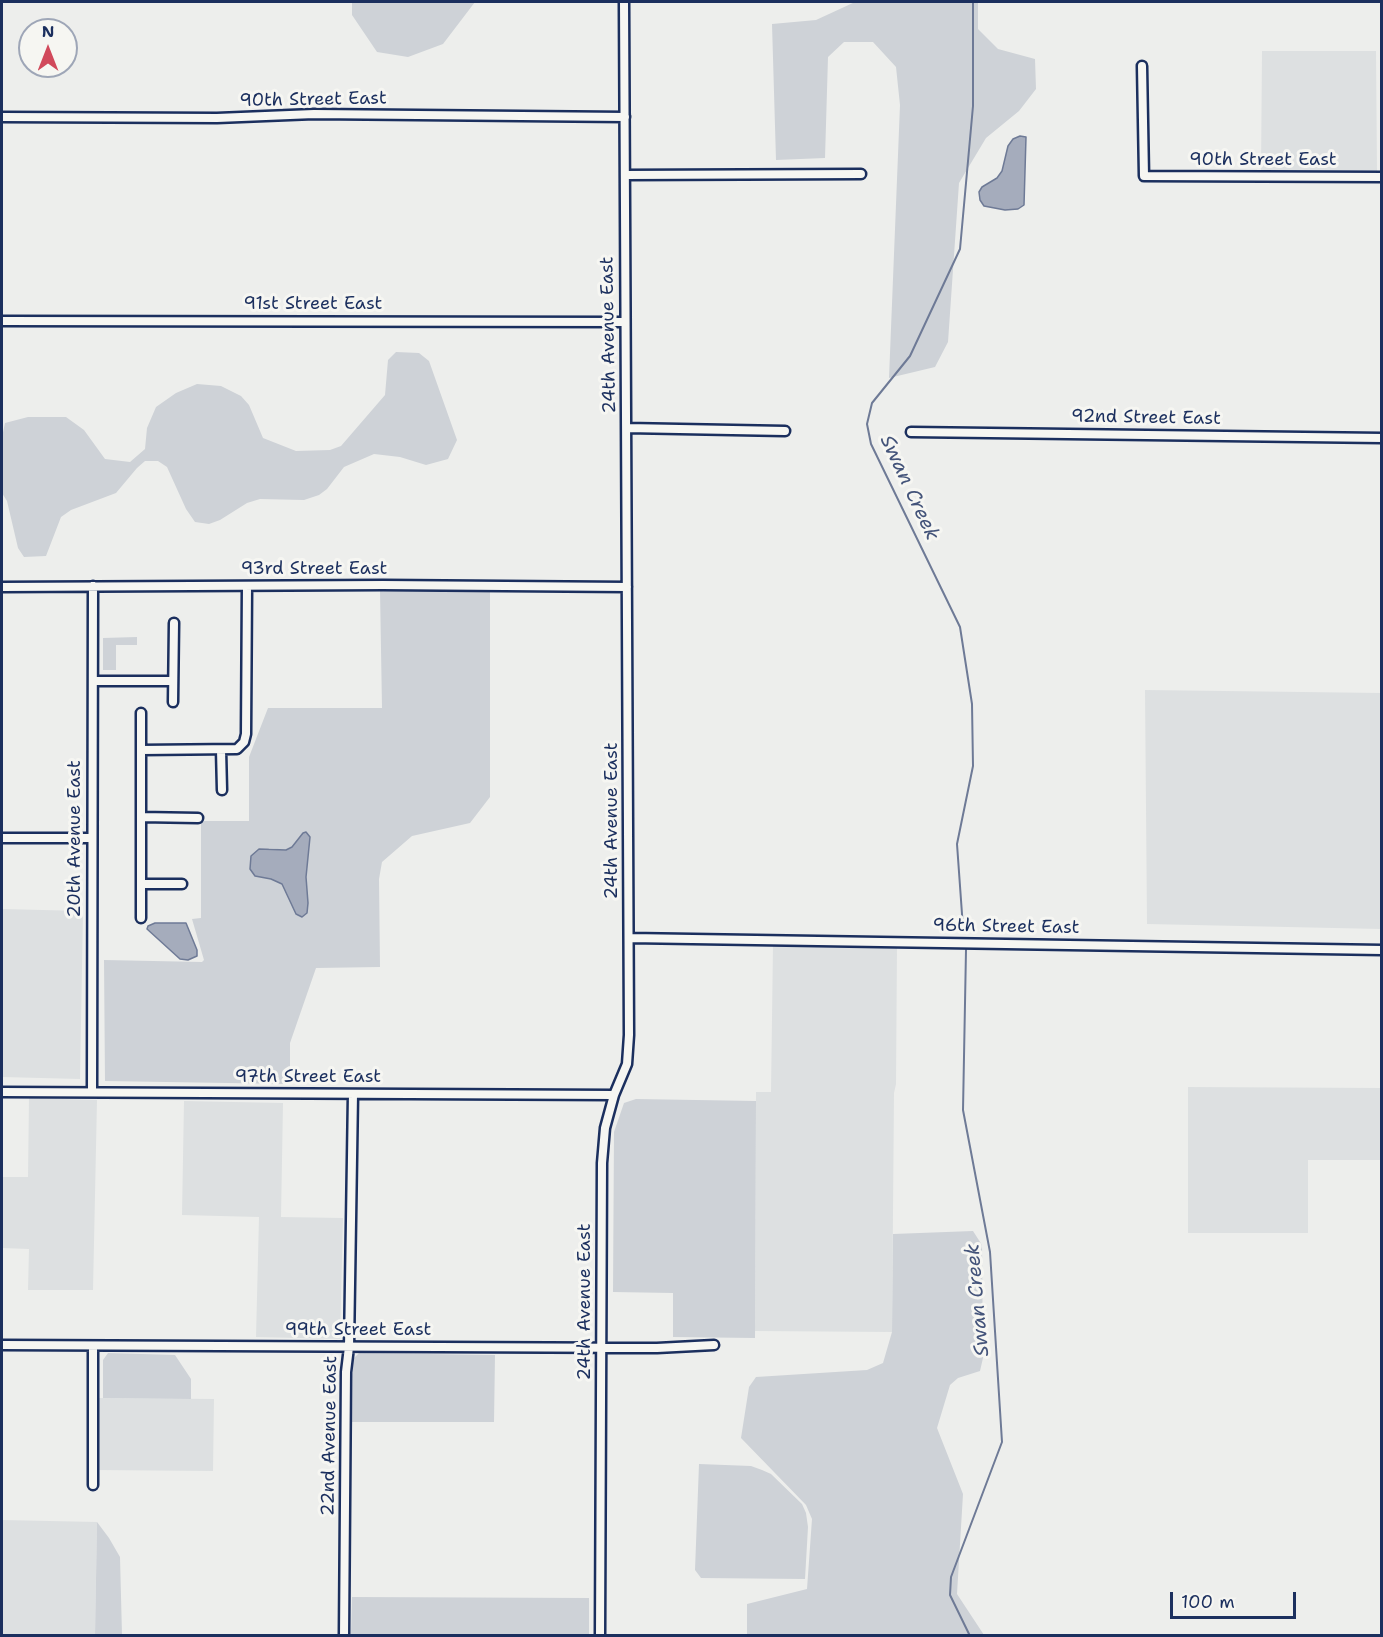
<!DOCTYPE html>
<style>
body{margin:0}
#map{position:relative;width:1383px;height:1637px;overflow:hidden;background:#edeeec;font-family:"Shantell Sans",sans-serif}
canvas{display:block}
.frame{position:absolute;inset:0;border:3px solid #1b2f5e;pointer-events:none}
.north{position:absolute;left:18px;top:18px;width:60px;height:60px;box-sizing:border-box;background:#f6f6f2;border:2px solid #9ea6b7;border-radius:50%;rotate:0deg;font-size:16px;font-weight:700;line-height:24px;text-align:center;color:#1b2f5e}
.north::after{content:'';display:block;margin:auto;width:21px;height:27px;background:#d1495b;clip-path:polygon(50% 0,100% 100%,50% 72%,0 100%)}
.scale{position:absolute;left:1170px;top:1592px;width:126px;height:27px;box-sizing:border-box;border:3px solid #1b2f5e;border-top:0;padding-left:8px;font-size:18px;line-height:21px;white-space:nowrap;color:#1b2f5e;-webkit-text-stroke:4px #f6f6f2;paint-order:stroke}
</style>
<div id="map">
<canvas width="1383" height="1637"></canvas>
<div class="frame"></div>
<div class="north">N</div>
<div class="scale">100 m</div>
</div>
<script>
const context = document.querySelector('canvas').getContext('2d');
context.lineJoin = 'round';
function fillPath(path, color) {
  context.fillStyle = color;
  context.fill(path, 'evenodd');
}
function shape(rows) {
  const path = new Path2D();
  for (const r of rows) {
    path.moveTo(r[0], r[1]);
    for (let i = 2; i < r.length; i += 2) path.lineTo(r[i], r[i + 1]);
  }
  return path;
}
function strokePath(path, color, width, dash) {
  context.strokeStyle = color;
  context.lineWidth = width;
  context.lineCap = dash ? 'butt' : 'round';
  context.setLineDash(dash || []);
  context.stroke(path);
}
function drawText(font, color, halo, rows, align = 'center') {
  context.font = font + ' "Shantell Sans",sans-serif';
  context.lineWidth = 6;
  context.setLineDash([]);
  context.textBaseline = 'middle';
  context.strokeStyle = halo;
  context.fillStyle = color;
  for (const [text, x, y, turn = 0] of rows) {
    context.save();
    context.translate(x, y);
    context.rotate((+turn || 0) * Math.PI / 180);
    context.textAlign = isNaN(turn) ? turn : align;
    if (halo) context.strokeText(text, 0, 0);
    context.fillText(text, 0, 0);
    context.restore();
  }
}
fillPath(shape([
 [1262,51,1376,51,1377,172,1261,172],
 [1145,690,1381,693,1381,929,1147,924],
 [2,909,83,911,80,1079,2,1077],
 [773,945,897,947,896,1084,894,1093,892,1332,755,1331,756,1092,771,1092],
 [1188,1087,1381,1088,1381,1160,1308,1160,1308,1233,1188,1233],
 [29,1098,97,1100,93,1290,28,1290,29,1249,2,1248,2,1177,28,1177],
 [184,1101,283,1103,281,1217,343,1218,340,1339,256,1337,259,1217,182,1215],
 [97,1398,214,1399,213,1471,96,1470],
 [2,1520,97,1522,95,1635,2,1636]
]), '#dde0e1');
fillPath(shape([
 [352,2,475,2,443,44,408,57,377,52,352,15],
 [855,2,978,2,978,29,998,49,1035,59,1036,89,1019,111,986,138,959,183,948,342,935,367,889,378,900,105,896,67,873,42,844,42,828,57,825,158,776,160,772,24,816,20],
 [396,352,419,353,429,361,457,440,448,459,426,465,400,457,374,454,344,467,327,489,319,495,304,500,260,499,247,503,220,520,209,524,195,522,186,509,167,467,158,461,145,461,137,468,116,493,71,510,61,517,46,556,24,557,18,548,7,501,2,493,2,437,5,423,28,417,66,417,84,430,105,459,130,462,145,449,147,428,156,407,176,393,197,384,221,386,241,396,249,405,263,438,296,451,330,450,341,446,385,395,388,360],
 [380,590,490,592,490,797,470,823,412,836,382,862,379,879,380,967,316,968,290,1043,290,1084,105,1081,104,960,202,962,204,960,192,919,201,918,201,821,249,821,249,757,268,708,382,708],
 [303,833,310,837,306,877,308,903,286,890,282,884,271,879,255,876,269,848,286,850,292,847],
 [137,637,137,645,116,645,116,670,103,670,103,638],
 [636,1099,756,1101,755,1338,673,1337,673,1293,613,1292,614,1132,624,1103],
 [973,1231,982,1245,983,1358,980,1371,958,1378,950,1385,937,1428,963,1494,957,1594,984,1635,747,1635,747,1604,807,1589,812,1519,806,1505,741,1438,749,1387,756,1377,867,1370,883,1363,892,1332,893,1234],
 [108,1353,175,1355,191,1379,191,1399,103,1398,103,1360],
 [359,1353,495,1355,494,1422,352,1422,353,1359],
 [699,1464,751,1466,762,1470,771,1474,802,1504,806,1513,808,1527,805,1579,701,1578,695,1570],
 [97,1522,109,1538,120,1557,122,1635,95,1635],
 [352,1597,589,1598,589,1635,351,1635]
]), '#ced2d7');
const water = shape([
 [1020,136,1026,137,1024,205,1018,209,1005,210,984,206,980,200,979,192,982,187,997,178,1002,171,1008,146,1013,139,1020,136],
 [306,832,310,837,306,877,308,903,307,913,302,917,296,914,282,884,271,879,255,876,250,869,251,856,259,849,286,850,292,847,303,833,306,832],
 [155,923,186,923,197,950,197,956,188,960,180,959,147,929,148,926,155,923]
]);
fillPath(water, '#a5acbc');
strokePath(water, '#6e7a96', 1.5);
strokePath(shape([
 [963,928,957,844,973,766,972,704,960,627,871,444,867,424,872,403,910,356,960,249,973,106,973,2],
 [966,950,963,1110,990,1252,1002,1442,951,1577,950,1595,970,1636]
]), '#6e7a96', 2);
const minor = shape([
 [1142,66,1144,176,1382,177],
 [2,117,217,118,314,114,625,117],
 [625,175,861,174],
 [2,321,625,322],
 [627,428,785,431],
 [911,432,1382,438],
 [2,587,383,585,627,587],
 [93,681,173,681],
 [173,702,174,623],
 [141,750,237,749,244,742,246,734,247,586],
 [221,750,222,790],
 [141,817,198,818],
 [2,838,91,838],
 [141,884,182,884],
 [141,918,141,713],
 [630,938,1382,950],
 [2,1092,614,1095],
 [92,1092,93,586],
 [2,1345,657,1348,714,1345],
 [93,1346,93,1485],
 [344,1636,346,1372,349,1347,353,1094],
 [600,1636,602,1163,605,1128,614,1095,627,1064,629,1035,624,2]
]);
strokePath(minor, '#1b2f5e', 13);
strokePath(minor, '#f6f6f2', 8);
drawText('18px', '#1b2f5e', '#f6f6f2', [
 ["90th Street East",313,100,-1],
 ["90th Street East",1263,160],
 ["91st Street East",313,304],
 ["24th Avenue East",609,335,-91],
 ["92nd Street East",1146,418,1],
 ["93rd Street East",314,569],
 ["24th Avenue East",612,821,-90],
 ["20th Avenue East",75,839,-90],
 ["96th Street East",1006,927,1],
 ["97th Street East",308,1077],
 ["24th Avenue East",585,1302,-90],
 ["99th Street East",358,1330],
 ["22nd Avenue East",330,1436,-89]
]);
drawText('italic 20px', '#44547a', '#f6f6f2', [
 ["Swan Creek",909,488,65],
 ["Swan Creek",978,1300,-95]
]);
</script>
